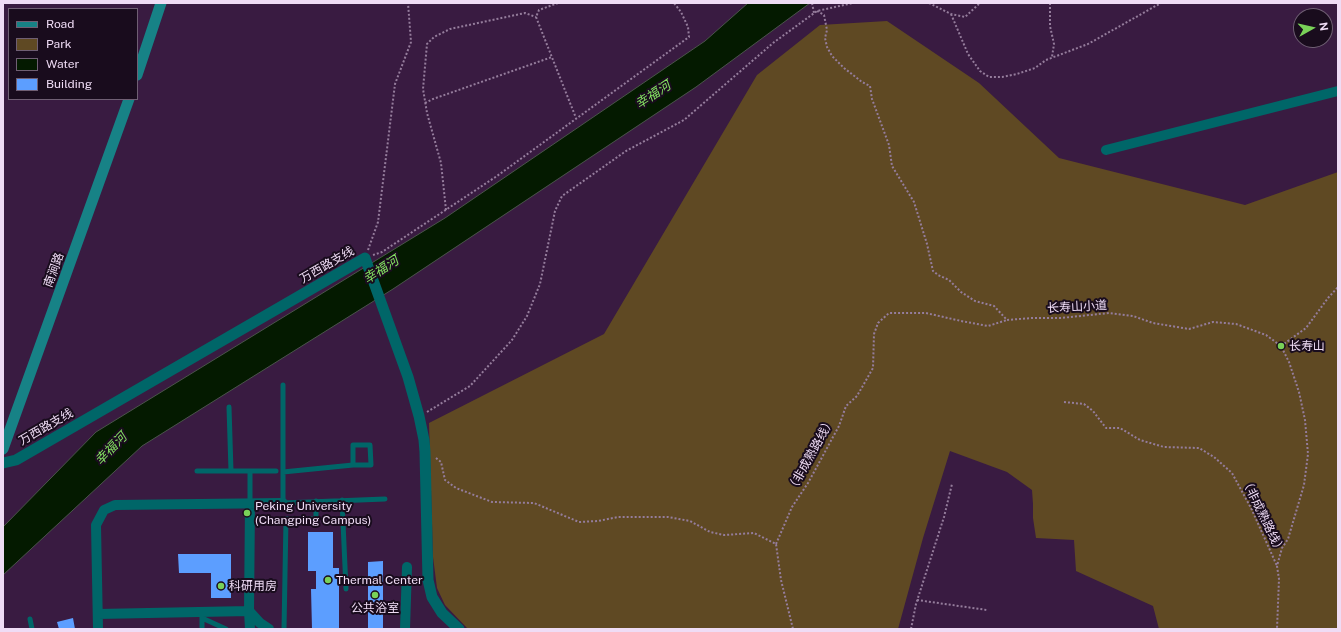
<!DOCTYPE html>
<meta charset="utf-8">
<style>
body{margin:0}
#map{position:relative;width:1341px;height:632px;overflow:hidden;background:#391b41;font-family:"Public Sans",sans-serif}
canvas{display:block}
.frame{position:absolute;inset:0;border:4px solid #efdcf5;pointer-events:none}
.legend{position:absolute;left:8px;top:8px;width:130px;height:92px;box-sizing:border-box;background:#190c1d;border:1px solid #6f5f73;margin:0;padding:5px 7px;list-style:none;font-size:12px;color:#efdcf5}
.legend li{display:flex;align-items:center;gap:8px;height:20px}
.legend b{width:20px;border:1px solid #6f5f73}
.north{position:absolute;left:1293px;top:8px;width:40px;height:40px;box-sizing:border-box;background:#190c1d;border:1px solid #6f5f73;border-radius:50%;rotate:82deg;font-size:11px;font-weight:700;line-height:16px;text-align:center;color:#efdcf5}
.north::after{content:'';display:block;margin:auto;width:14px;height:18px;background:#79d158;clip-path:polygon(50% 0,100% 100%,50% 72%,0 100%)}
</style>
<div id="map">
<canvas width="1341" height="632"></canvas>
<div class="frame"></div>
<ul class="legend">
<li><b style="height:5px;background:#178286"></b>Road</li>
<li><b style="height:11px;background:#5f4923"></b>Park</li>
<li><b style="height:11px;background:#041a00"></b>Water</li>
<li><b style="height:11px;background:#5c9eff"></b>Building</li>
</ul>
<div class="north">N</div>
</div>
<script>
const context = document.querySelector('canvas').getContext('2d');
context.lineJoin = 'round';
function fillPath(path, color) {
  context.fillStyle = color;
  context.fill(path, 'evenodd');
}
function shape(rows) {
  const path = new Path2D();
  for (const r of rows) {
    path.moveTo(r[0], r[1]);
    for (let i = 2; i < r.length; i += 2) path.lineTo(r[i], r[i + 1]);
  }
  return path;
}
function strokePath(path, color, width, dash) {
  context.strokeStyle = color;
  context.lineWidth = width;
  context.lineCap = dash ? 'butt' : 'round';
  context.setLineDash(dash || []);
  context.stroke(path);
}
function drawText(font, color, halo, rows, align = 'center') {
  context.font = font + ' "Public Sans","Noto Sans SC",sans-serif';
  context.lineWidth = 4;
  context.setLineDash([]);
  context.textBaseline = 'middle';
  context.strokeStyle = halo;
  context.fillStyle = color;
  for (const [text, x, y, turn = 0] of rows) {
    context.save();
    context.translate(x, y);
    context.rotate((+turn || 0) * Math.PI / 180);
    context.textAlign = isNaN(turn) ? turn : align;
    if (halo) context.strokeText(text, 0, 0);
    context.fillText(text, 0, 0);
    context.restore();
  }
}
fillPath(shape([
 [887,21,979,83,1059,158,1245,205,1338,172,1338,629,1159,629,1153,606,1076,571,1074,540,1036,538,1033,518,1033,504,1032,490,1007,472,950,451,923,538,898,629,470,629,467,628,445,605,437,588,433,557,429,423,604,334,757,75,820,25]
]), '#5f4923');
const water = shape([
 [748,3,810,3,696,87,393,289,142,446,3,575,3,527,96,432,445,218,705,41,748,3]
]);
fillPath(water, '#041a00');
strokePath(water, '#4a544a', 1);
fillPath(shape([
 [308,532,333,532,333,568,339,568,339,629,312,629,311,589,316,589,316,571,308,571],
 [178,554,231,554,231,598,211,598,211,573,179,573],
 [383,561,383,629,368,629,368,562],
 [73,618,75,629,59,629,57,622]
]), '#5c9eff');
strokePath(shape([
 [558,3,539,10,536,17,576,118],
 [812,3,814,13],
 [929,3,951,14,965,17,980,3],
 [1050,3,1050,26,1054,44,1052,57],
 [817,11,824,15,827,30,825,38,827,47,832,56,844,68,862,82,870,86,872,99,889,145,892,166,914,202,927,244,933,271,938,275,949,280,961,292,975,301,994,306,1007,320,1032,318,1061,318,1109,313,1133,316,1153,323,1189,329,1213,322,1236,324,1266,335,1281,346,1289,362,1299,392,1305,420,1308,454,1304,485,1288,539,1282,548,1277,566,1279,579,1277,629],
 [951,14,968,54,980,71,989,77,1002,77,1017,74,1035,68,1046,60,1088,44,1161,3],
 [425,103,433,99,552,57],
 [446,210,441,163,427,113,423,89,427,44,434,37,450,29,525,13,536,17],
 [368,250,378,222,395,84,411,42,408,3],
 [373,255,382,252,497,176,689,37,688,27,681,12,674,3],
 [1281,346,1306,328,1328,298,1338,287],
 [1064,402,1084,404,1093,411,1106,428,1120,428,1140,440,1164,447,1199,448,1214,457,1232,473,1252,510,1277,566],
 [427,412,470,386,512,340,527,316,540,284,555,211,562,196,626,151,684,120,773,43,817,11,853,3],
 [436,458,441,462,445,480,456,488,492,502,534,503,579,522,598,521,618,517,668,517,690,521,710,532,724,535,754,533,776,544,781,580,793,629],
 [776,544,792,507,808,483,839,426,846,406,857,396,873,368,874,334,878,323,889,313,926,313,961,321,988,326,1007,320],
 [917,600,987,610],
 [911,629,916,604,944,517,952,484]
]), '#957d9c', 2, [2, 2]);
strokePath(shape([
 [283,385,283,503,385,499],
 [229,407,231,471],
 [353,445,370,445,371,465,353,465,353,445],
 [197,471,250,471,250,503],
 [250,471,276,471],
 [283,472,353,465],
 [342,500,346,589],
 [202,618,226,629],
 [30,619,32,629],
 [202,628,202,617],
 [284,629,286,519,316,519,316,501]
]), '#006668', 5);
strokePath(shape([
 [1106,150,1338,91],
 [250,503,249,611,250,629],
 [98,614,249,611,260,623,269,629],
 [98,629,96,525,104,510,115,505,283,503],
 [405,629,407,567]
]), '#006668', 10);
strokePath(shape([
 [3,463,16,460,365,258,408,377,419,416,424,440,425,452,428,580,432,597,442,613,459,629]
]), '#006668', 11);
strokePath(shape([
 [137,75,161,3],
 [3,449,129,99]
]), '#178286', 11);
for (const [x, y, r, color] of [
 [1281,346,4,"#79d158"],
 [247,513,4,"#79d158"],
 [328,580,4,"#79d158"],
 [221,586,4,"#79d158"],
 [375,595,4,"#79d158"]
]) {
  const dot = new Path2D();
  dot.arc(x, y, r, 0, 2 * Math.PI);
  context.fillStyle = color;
  context.fill(dot);
  strokePath(dot, '#190c1d', 1.5);
}
drawText('12px', '#efdcf5', '#190c1d', [
 ["万西路支线",327,265,-30],
 ["南涧路",54,270,-70],
 ["长寿山小道",1077,307,-3],
 ["万西路支线",46,427,-30],
 ["（非成熟路线）",811,455,-61],
 ["（非成熟路线）",1263,516,64]
]);
drawText('12px', '#efdcf5', '#190c1d', [
 ["长寿山",1289,346],
 ["Peking University",255,506],
 ["(Changping Campus)",255,520],
 ["Thermal Center",336,580],
 ["科研用房",229,586],
 ["公共浴室",375,608,"center"]
], 'left');
drawText('italic 13px', '#84e262', '#190c1d', [
 ["幸福河",653,95,-33],
 ["幸福河",381,270,-33],
 ["幸福河",111,449,-46]
]);
</script>
